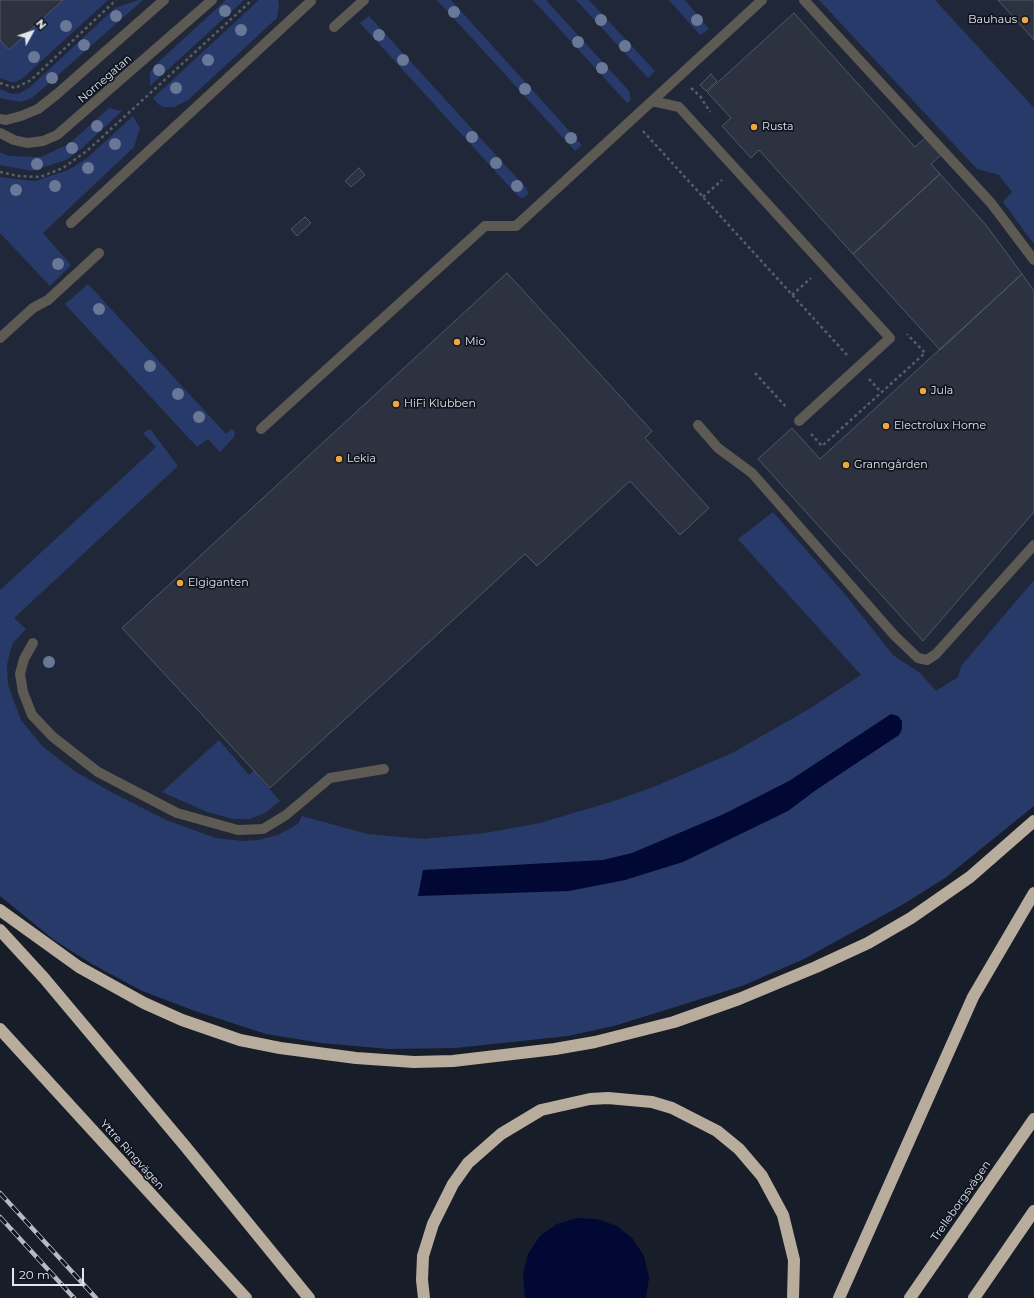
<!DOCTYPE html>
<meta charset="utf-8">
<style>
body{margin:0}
#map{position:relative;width:1034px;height:1298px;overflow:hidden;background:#171d29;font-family:Montserrat,sans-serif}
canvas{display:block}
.north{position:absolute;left:12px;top:12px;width:40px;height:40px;-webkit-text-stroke:3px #0f141f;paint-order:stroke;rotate:50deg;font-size:11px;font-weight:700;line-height:16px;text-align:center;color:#e2e6ee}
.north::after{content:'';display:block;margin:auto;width:14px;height:18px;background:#e2e6ee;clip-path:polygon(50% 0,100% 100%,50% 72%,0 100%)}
.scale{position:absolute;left:12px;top:1268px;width:72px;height:18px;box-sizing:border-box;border:2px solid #e2e6ee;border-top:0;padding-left:5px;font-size:12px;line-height:14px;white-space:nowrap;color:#e2e6ee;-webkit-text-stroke:3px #0f141f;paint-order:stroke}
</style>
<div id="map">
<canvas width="1034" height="1298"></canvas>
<div class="north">N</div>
<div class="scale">20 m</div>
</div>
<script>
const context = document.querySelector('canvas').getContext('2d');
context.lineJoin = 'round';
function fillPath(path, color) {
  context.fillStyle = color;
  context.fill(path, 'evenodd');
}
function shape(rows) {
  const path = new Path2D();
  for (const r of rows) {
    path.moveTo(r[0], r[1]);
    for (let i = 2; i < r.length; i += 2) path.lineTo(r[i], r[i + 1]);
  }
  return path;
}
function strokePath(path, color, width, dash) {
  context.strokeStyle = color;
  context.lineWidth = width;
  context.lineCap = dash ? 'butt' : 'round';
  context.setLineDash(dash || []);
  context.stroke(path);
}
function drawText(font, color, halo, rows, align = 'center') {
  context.font = font + ' Montserrat,sans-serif';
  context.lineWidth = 3.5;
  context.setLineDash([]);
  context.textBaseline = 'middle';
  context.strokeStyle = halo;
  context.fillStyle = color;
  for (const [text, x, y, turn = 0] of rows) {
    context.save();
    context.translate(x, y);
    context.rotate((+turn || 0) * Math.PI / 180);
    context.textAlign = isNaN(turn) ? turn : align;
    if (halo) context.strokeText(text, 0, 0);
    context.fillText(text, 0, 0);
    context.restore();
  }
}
fillPath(shape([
 [0,0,1034,0,1034,770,788,953,0,861]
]), '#1f2738');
fillPath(shape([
 [63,0,108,0,24,77,16,82,11,82,0,78,0,40,9,50],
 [138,0,143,0,32,98,20,102,0,98,0,89,12,94,20,93,29,88,115,8],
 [226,0,244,0,150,86,150,73,154,66],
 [259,0,278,0,279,5,277,18,188,100,174,107,163,107,158,104,153,98],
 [437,0,451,0,582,145,575,151],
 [533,0,546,0,629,91,631,100,627,103],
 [576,0,589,0,655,71,648,78],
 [669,0,685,0,709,29,700,35],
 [819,0,935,0,1034,108,1034,244,1003,202,1012,192,999,175,977,169],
 [369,16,527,189,528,194,525,197,521,198,517,195,360,23],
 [109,108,122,111,81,149,66,160,32,171,0,165,0,152,9,156,41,157,69,144],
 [133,116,140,128,134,147,43,233,71,265,50,286,0,233,0,177,35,181,68,170,86,159],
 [88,284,226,434,232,429,235,432,234,437,220,452,208,439,197,447,65,304],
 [150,429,178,466,14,618,26,629,13,643,10,652,7,665,8,685,21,720,43,747,76,772,113,793,166,820,216,838,242,841,258,840,278,835,298,824,302,816,368,834,424,839,485,833,540,823,614,801,656,786,732,753,809,709,861,675,738,539,773,512,848,598,893,655,920,673,936,691,958,677,961,666,1034,580,1034,806,945,878,902,905,804,959,742,986,672,1008,614,1026,568,1036,456,1048,389,1049,321,1043,266,1034,195,1011,142,991,92,964,54,940,0,896,0,590,156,447,143,433],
 [219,740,249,775,254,771,280,801,265,813,250,819,234,819,207,812,162,792]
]), '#273a69');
fillPath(shape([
 [891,714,898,716,902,721,902,729,899,735,816,790,788,811,683,862,625,880,569,891,418,896,423,870,603,860,632,853,724,814,789,781],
 [577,1218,597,1219,617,1226,633,1239,644,1256,649,1277,646,1298,525,1298,523,1274,528,1254,540,1236,557,1224]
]), '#020834');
const building = shape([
 [0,0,63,0,9,50,0,40,0,0],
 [998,0,1034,0,1034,40,998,0],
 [794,13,915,147,926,137,942,154,931,164,940,174,853,254,759,150,751,158,722,126,731,118,707,92,794,13],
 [711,74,717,81,706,91,700,85,711,74],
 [359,168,365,175,351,187,345,181,359,168],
 [940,174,986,225,1022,274,940,350,853,254,940,174],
 [305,217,311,223,297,236,291,229,305,217],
 [507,273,652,431,645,438,709,508,680,535,630,481,537,566,525,554,270,788,122,628,507,273],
 [1022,274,1034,291,1034,512,923,641,758,459,792,428,820,459,1022,274]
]);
fillPath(building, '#2c323f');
strokePath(building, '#505766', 1);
strokePath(shape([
 [0,83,15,88,31,80,116,0],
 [691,88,700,96,710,112],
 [643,131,847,355],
 [0,172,18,176,40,177,63,168,88,150,252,0],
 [703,197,722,180],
 [792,295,811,278],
 [755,373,787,408],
 [869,379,881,392],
 [811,434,822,446,925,353,907,334]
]), '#585d68', 2.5, [3, 3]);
strokePath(shape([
 [804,0,991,203,1034,260],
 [334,27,364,0],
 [652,101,679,107,890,338,799,421],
 [71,223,311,1],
 [0,338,33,308,48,300,99,253],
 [698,425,718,448,752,473,894,635,918,658,927,660,936,654,1034,545],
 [261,429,485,226,516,226,762,0],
 [33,643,24,659,20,674,23,692,32,715,53,737,98,772,177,813,238,830,263,829,286,815,330,778,384,769]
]), '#5d5953', 10);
strokePath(shape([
 [0,119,6,120,21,116,38,109,57,94,164,0],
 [0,133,14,140,27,143,43,141,57,135,212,0]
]), '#5d5953', 10);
strokePath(shape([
 [0,910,79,967,144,1003,182,1020,240,1040,280,1048,356,1058,414,1062,453,1061,555,1049,595,1042,674,1022,739,999,816,967,868,943,911,918,970,877,1034,821],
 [0,930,44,978,185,1146,309,1298],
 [0,1029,246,1298],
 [424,1298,422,1280,423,1256,433,1224,453,1184,468,1163,501,1134,541,1110,590,1099,608,1098,652,1102,672,1108,717,1131,739,1149,762,1176,783,1215,794,1260,793,1298],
 [839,1298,973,997,1034,893],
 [910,1298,1034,1119],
 [974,1298,1034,1211]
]), '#b8ac9d', 12);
const rail = shape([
 [0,1193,96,1298],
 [0,1217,74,1298]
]);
strokePath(rail, '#b7bcc4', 4.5);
strokePath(rail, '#0f141f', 3, [9]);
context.fillStyle = '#6a7898';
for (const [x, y] of [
 [225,11],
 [454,12],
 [116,16],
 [601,20],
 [697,20],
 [66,26],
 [241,30],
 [379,35],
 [578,42],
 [84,45],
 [625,46],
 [34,57],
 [208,60],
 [403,60],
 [602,68],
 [159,70],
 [52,78],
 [176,88],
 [525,89],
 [97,126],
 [472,137],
 [571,138],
 [115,144],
 [72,148],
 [496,163],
 [37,164],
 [88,168],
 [55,186],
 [517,186],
 [16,190],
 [58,264],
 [99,309],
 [150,366],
 [178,394],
 [199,417],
 [49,662]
]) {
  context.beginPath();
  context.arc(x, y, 6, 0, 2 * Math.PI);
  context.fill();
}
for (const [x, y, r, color] of [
 [1025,20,4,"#eea73c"],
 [754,127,4,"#eea73c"],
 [457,342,4,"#eea73c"],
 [923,391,4,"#eea73c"],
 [396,404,4,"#eea73c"],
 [886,426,4,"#eea73c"],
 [339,459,4,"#eea73c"],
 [846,465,4,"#eea73c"],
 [180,583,4,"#eea73c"]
]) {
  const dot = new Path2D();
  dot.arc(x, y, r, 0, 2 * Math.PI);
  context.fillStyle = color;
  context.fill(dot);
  strokePath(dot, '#0f141f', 1.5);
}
drawText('11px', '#e2e6ee', '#0f141f', [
 ["Bauhaus",1017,20,"right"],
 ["Rusta",762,127],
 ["Mio",465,342],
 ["Jula",931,391],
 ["HiFi Klubben",404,404],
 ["Electrolux Home",894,426],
 ["Lekia",347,459],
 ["Granngården",854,465],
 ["Elgiganten",188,583]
], 'left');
drawText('11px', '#e2e6ee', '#0f141f', [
 ["Nornegatan",105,79,-41],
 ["Yttre Ringvägen",132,1155,48],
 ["Trelleborgsvägen",961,1201,-55]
]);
</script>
